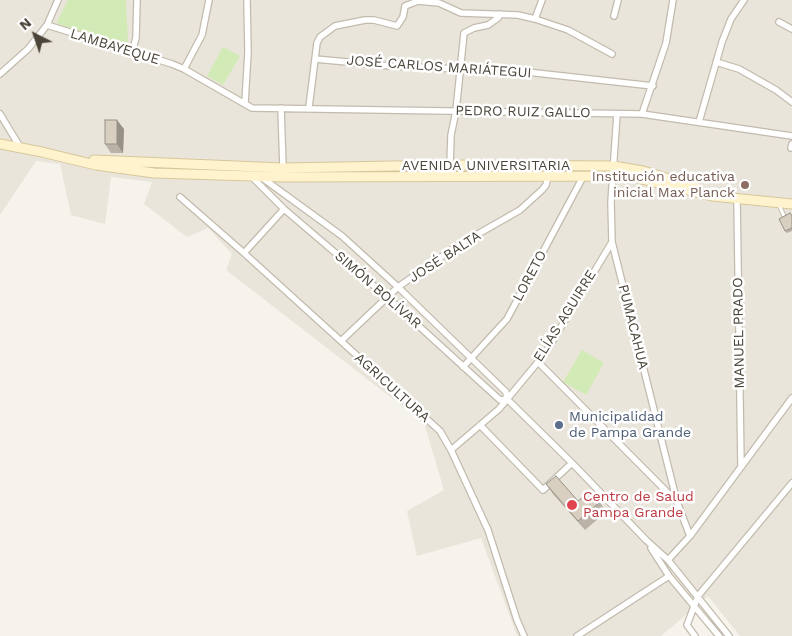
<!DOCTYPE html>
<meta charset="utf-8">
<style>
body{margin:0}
#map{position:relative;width:792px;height:636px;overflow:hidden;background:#f6f3ec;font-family:"Work Sans",sans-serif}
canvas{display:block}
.north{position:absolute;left:10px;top:10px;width:50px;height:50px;-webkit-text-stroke:4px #fff;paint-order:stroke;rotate:319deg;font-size:14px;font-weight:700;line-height:20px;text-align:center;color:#4b4439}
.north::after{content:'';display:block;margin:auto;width:18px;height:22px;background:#4b4439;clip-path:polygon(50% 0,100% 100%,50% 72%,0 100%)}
</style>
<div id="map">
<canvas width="792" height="636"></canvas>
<div class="north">N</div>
</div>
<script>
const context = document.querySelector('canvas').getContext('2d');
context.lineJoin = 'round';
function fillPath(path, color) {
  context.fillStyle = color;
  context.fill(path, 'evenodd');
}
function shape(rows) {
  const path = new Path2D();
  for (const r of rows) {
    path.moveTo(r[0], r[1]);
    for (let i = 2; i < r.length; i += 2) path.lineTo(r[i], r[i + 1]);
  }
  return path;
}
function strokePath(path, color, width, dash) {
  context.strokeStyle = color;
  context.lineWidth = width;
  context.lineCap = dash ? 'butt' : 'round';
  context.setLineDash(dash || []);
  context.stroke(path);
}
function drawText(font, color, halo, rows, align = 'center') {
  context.font = font + ' "Work Sans",sans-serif';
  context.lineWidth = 5;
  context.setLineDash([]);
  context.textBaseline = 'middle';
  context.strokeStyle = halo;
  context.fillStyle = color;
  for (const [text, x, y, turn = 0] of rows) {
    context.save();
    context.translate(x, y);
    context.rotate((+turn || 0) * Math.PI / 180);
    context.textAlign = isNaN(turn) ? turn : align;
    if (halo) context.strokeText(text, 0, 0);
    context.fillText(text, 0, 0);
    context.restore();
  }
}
fillPath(shape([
 [0,0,792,0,792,636,740,636,708,596,661,636,517,636,481,538,417,556,407,511,444,490,424,423,226,270,232,254,208,228,187,237,144,204,152,182,111,177,105,224,71,215,60,164,36,161,0,215]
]), '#eae5da');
fillPath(shape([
 [68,0,126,0,128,42,126,45,123,46,59,24,57,22],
 [223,47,240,56,223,85,207,76],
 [582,350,604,363,586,395,563,382]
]), '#d2eab5');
const service = shape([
 [779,205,785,218]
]);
const minor = shape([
 [614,16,618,0],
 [535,19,542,0],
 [779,22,792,29],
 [47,25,172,64,184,69,252,108,642,114,792,136],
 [132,52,136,38,137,0],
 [315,59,390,66,461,69,491,68,653,86],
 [716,62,739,69,776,90,792,102],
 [184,69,202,35,209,0],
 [0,74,28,49,47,25,58,0],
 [245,103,248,52,247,0],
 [309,107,317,43,320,37,335,26,365,20,374,20,397,26,403,17,405,6,418,1,439,3,461,13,518,15,535,19,568,30,612,54],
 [281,108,283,168],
 [0,114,20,147],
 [617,114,611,202,612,242,677,502,690,536],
 [642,114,666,43,673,0],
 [699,122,722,42,731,19,744,0],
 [791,148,792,144],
 [450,165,451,135,456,111,464,33,474,28,488,25,498,18,500,14],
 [251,176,284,209,387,297,500,400,507,399],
 [261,177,342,236,398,287,506,392,507,399,572,463,646,540,668,560,729,636],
 [180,197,244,253,440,431,451,450,488,530,517,620,524,636],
 [737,199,741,466],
 [244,253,284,209],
 [341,341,398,287,457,246,520,210,542,190,546,185,548,176],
 [538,362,675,500],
 [463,367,507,319,584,175],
 [480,425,543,490,572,463],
 [451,450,499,409,538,362,549,347,612,242],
 [651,548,669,576,719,636],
 [668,560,690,536,792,398],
 [577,636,669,576],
 [695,636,687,625,698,596,792,483]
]);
const secondary = shape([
 [0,144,42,152,96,165,154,173,283,177,629,176,712,196,792,204],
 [94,160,283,168,450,165,614,166,643,171,696,187]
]);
strokePath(service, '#c2bbae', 5);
strokePath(minor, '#c2bbae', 8);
strokePath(secondary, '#d6c79b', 11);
strokePath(service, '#fff', 3);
strokePath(minor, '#fff', 5.5);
strokePath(secondary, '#fff3cd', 9);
fillPath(shape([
 [124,129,123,153,111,153,105,144],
 [792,216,792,231,787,233,785,231],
 [546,484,578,501,600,502,606,512,585,530,553,494]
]), '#bab2a6');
fillPath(shape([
 [117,120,124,129,123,153,117,144]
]), '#979187');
const building = shape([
 [105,120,117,120,117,144,105,144,105,120],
 [790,213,792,216,792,228,785,231,779,219,790,213],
 [556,476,578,501,590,491,600,502,578,521,546,484,556,476]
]);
fillPath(building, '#d8cfc1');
strokePath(building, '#979187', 1);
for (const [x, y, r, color] of [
 [745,185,5,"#8d6e63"],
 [559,425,5,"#5c6f8a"],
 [572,505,6,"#e0444e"]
]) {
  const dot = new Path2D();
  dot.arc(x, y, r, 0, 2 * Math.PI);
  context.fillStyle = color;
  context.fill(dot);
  strokePath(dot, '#fff', 2);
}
drawText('14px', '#4b4439', '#fff', [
 ["LAMBAYEQUE",115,47,17],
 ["JOSÉ CARLOS MARIÁTEGUI",439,67,4],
 ["PEDRO RUIZ GALLO",523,112,1],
 ["AVENIDA UNIVERSITARIA",486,166],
 ["JOSÉ BALTA",445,257,-33],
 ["LORETO",530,276,-62],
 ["SIMÓN BOLÍVAR",378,290,41],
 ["ELÍAS AGUIRRE",565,316,-58],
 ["PUMACAHUA",633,327,76],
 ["MANUEL PRADO",739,333,-91],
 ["AGRICULTURA",392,388,42]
]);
drawText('14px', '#785e54', '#fff', [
 ["Institución educativa",735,177],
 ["inicial Max Planck",735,193]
], 'right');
drawText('14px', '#4e5e75', '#fff', [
 ["Municipalidad",569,417],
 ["de Pampa Grande",569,433]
], 'left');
drawText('14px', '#be3a42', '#fff', [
 ["Centro de Salud",583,497],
 ["Pampa Grande",583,513]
], 'left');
</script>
